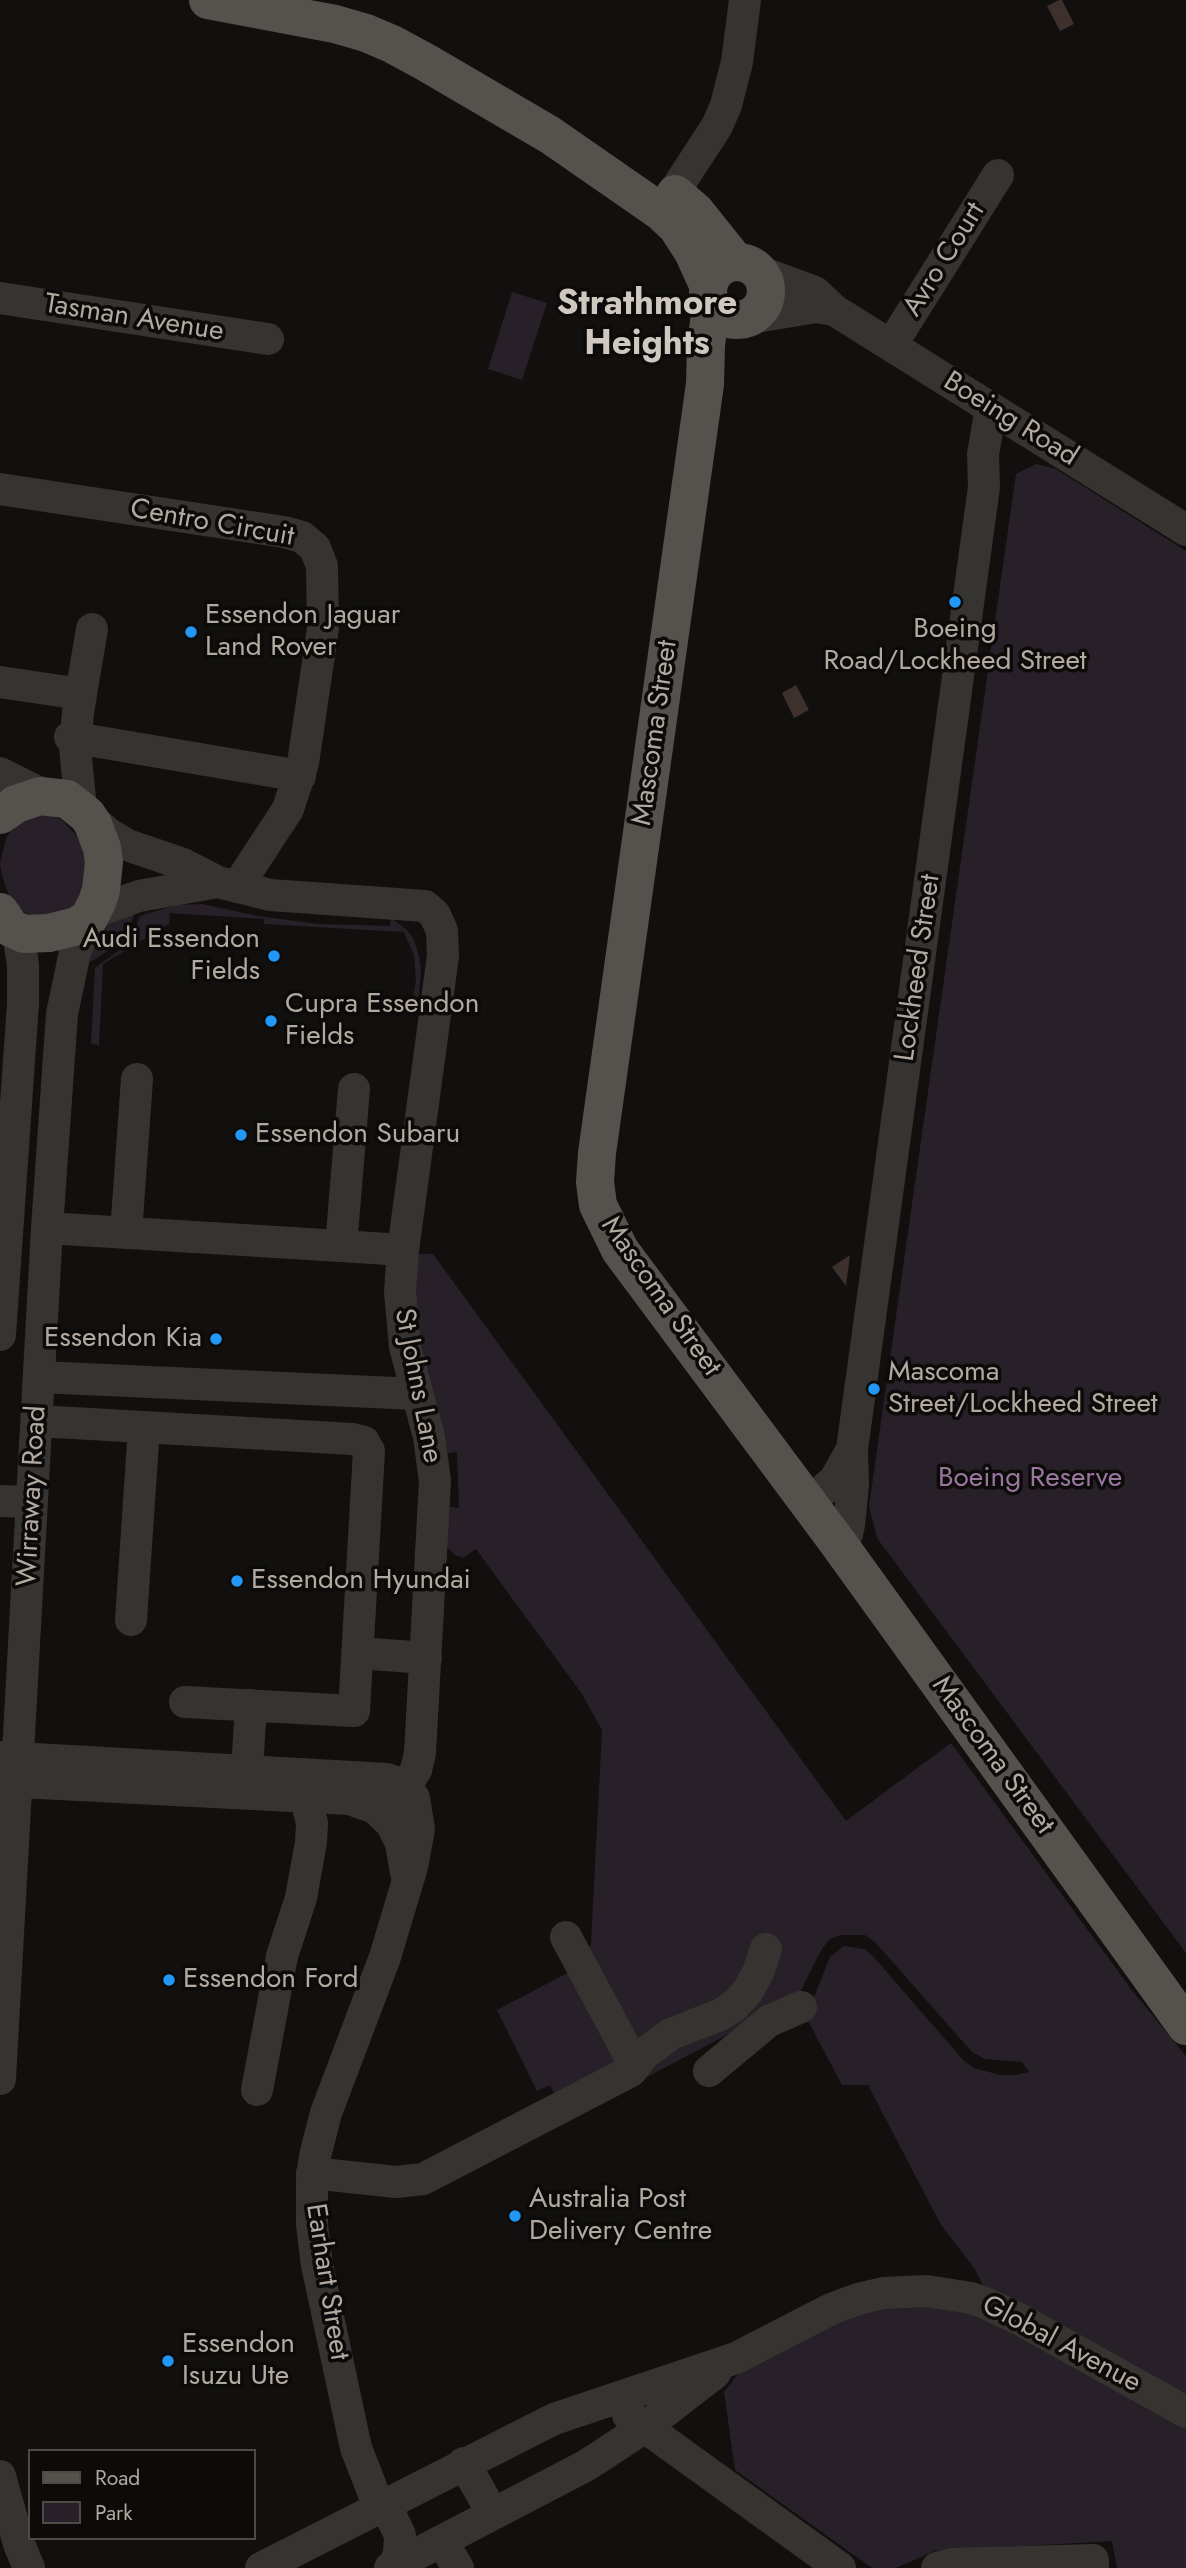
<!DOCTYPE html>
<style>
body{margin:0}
#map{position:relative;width:1186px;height:2568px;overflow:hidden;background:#11100f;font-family:Jost,sans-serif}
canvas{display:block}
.legend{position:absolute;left:28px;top:2449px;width:228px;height:91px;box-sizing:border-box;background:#0c0b0a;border:2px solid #4e4a46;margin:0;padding:9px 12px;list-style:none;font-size:21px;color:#b2a9a0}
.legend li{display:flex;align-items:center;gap:14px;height:35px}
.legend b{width:35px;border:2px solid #4e4a46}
</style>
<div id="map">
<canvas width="1186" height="2568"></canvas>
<ul class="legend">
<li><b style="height:9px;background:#55514c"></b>Road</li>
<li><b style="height:19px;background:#282028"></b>Park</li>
</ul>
</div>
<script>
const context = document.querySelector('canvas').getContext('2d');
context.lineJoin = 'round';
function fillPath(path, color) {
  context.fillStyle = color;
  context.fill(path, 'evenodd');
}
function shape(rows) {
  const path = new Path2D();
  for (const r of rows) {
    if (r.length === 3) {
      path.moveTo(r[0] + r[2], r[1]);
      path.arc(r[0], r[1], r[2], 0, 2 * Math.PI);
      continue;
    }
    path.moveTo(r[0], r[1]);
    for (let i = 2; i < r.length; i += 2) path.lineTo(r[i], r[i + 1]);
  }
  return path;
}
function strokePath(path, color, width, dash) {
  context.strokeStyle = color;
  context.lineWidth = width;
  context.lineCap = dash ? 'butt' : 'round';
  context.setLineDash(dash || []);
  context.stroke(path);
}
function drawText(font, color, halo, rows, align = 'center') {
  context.font = font + ' Jost,sans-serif';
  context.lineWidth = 7;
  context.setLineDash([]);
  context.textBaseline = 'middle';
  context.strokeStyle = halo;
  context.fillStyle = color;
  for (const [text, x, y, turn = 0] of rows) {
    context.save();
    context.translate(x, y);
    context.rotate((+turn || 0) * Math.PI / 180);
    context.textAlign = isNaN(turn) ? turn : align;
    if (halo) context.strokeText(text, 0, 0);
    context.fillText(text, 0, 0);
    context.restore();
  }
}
fillPath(shape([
 [512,292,547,303,522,380,488,369],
 [1036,464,1056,469,1186,551,1186,1953,877,1538,869,1506,1016,474],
 [35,814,54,816,62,820,77,836,83,848,87,875,78,901,69,910,58,917,31,916,19,909,9,896,3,879,0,864,6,838,14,825],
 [202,904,258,916,318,924,390,926,391,918,407,930,414,940,419,956,421,969,418,1006,412,1005,416,979,414,955,404,932,264,924,264,919,170,913,169,924,103,964,99,1045,91,1044,95,968,131,942,140,916,176,905],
 [135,911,127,938,94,960,88,962,97,935,105,924],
 [412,1254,433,1254,846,1821,951,1743,1131,1989,1186,2056,1186,2399,986,2292,975,2269,941,2225,868,2085,842,2085,806,2017,830,1957,844,1946,864,1949,872,1955,964,2061,974,2068,1000,2075,1016,2075,1029,2072,1022,2062,985,2059,972,2052,875,1942,865,1935,841,1935,830,1939,821,1950,797,1998,567,2119,550,2085,537,2091,497,2010,579,1967,591,1944,602,1730,582,1694,476,1549,463,1558,455,1555,447,1547,444,1506,459,1508,457,1452,441,1454,412,1328],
 [901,2304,933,2305,987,2315,1186,2426,1186,2568,1117,2568,1112,2541,935,2551,896,2568,872,2568,735,2470,724,2392,742,2369,850,2313]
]), '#282028');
fillPath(shape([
 [1059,0,1062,0,1074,24,1060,31,1047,6],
 [796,685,809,710,794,718,782,693],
 [850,1255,846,1286,832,1267]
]), '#3e302c');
strokePath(shape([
 [661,212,717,126,726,105,737,62,745,0],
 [758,271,815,292,834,310,1186,530],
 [0,298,268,339],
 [750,318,816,307,834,310],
 [892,344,998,175],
 [0,489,284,532,302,537,315,548,322,566,323,628,303,763,288,809,237,887],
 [0,682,81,694],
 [70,737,300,776],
 [0,773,44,795],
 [81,809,75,748,78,712,92,629],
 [87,815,109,834,127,845,183,864,218,882,270,895,425,906,435,915,442,931,443,956,403,1250,400,1292,405,1347,429,1437,435,1481,420,1753,416,1770,397,1799,384,1805,368,1804],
 [92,913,139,896,218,882],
 [47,1228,341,1246,354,1089],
 [126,1233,137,1079],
 [341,1246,403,1250],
 [0,1335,23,1003,23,965,18,932],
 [39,1377,417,1394],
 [38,1421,353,1439,364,1442,369,1451,354,1711,185,1702],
 [0,1501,32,1502],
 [807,1504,835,1480,852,1449],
 [838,1543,847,1534,849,1525,853,1485,852,1449,984,487,983,454,991,408],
 [131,1620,144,1427],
 [358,1653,426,1658],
 [0,1757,387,1779,401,1784,414,1798,419,1829,412,1867,385,1957,326,2113,315,2156,312,2177,312,2225,317,2265,356,2448,379,2507],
 [247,1770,251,1705],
 [0,1781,349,1799,375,1808,391,1823,401,1843,406,1873],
 [566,1937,635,2066],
 [709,2071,769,2021,801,2007],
 [0,2079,47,1228,62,1014,75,952,89,918],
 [257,2090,282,1956,301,1898,311,1842,312,1823,305,1796,304,1778],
 [312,2173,396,2182,423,2179,631,2071,645,2053,671,2034,722,2014,735,2005,748,1991,758,1972,766,1949],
 [628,2415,840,2568],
 [464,2463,493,2514],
 [0,2476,19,2544,29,2568],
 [385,2504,400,2535,399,2554,394,2566],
 [442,2541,458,2568],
 [261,2568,554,2419,736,2358,831,2309,858,2299,883,2293,927,2291,971,2298,985,2303,1019,2319,1186,2412],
 [390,2568,587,2465,645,2427,715,2373],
 [937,2568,953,2564,1093,2560,1093,2568]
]), '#363430', 32);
strokePath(shape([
 [208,0,335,24,366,33,392,44,427,63,550,135,661,212,677,227,693,252,708,285],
 [675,194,696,212,736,262],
 [737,291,29],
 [711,307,706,345,705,384,597,1153,595,1182,598,1205,620,1250,838,1543,1186,2026],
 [0,815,16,804,40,796,67,799,87,815,93,824,102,848,104,862,101,890,97,902,89,918,77,926,49,933,24,934,11,928,0,912]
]), '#55514c', 38);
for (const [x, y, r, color] of [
 [955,602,7,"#2297f6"],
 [191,632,7,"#2297f6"],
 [274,956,7,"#2297f6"],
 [271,1021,7,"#2297f6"],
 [241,1135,7,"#2297f6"],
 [216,1339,7,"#2297f6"],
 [874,1389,7,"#2297f6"],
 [237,1581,7,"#2297f6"],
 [169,1980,7,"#2297f6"],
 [515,2216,7,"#2297f6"],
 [168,2361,7,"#2297f6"]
]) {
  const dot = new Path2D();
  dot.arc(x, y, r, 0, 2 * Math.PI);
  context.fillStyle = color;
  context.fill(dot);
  strokePath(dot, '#0c0b0a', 2.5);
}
drawText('28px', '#b2a9a0', '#0c0b0a', [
 ["Avro Court",945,260,-58],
 ["Tasman Avenue",134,319,9],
 ["Boeing Road",1010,420,32],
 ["Centro Circuit",212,524,10],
 ["Mascoma Street",656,733,-82],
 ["Lockheed Street",919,968,-82],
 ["Mascoma Street",660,1297,55],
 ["St Johns Lane",417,1386,79],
 ["Wirraway Road",33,1496,-87],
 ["Mascoma Street",992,1756,54],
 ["Earhart Street",326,2282,81],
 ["Global Avenue",1061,2345,28]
]);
drawText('28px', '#b2a9a0', '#0c0b0a', [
 ["Essendon Jaguar",205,616],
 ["Land Rover",205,648],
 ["Boeing",955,630,"center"],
 ["Road/Lockheed Street",955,662,"center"],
 ["Audi Essendon",260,940,"right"],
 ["Fields",260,972,"right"],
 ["Cupra Essendon",285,1005],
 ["Fields",285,1037],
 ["Essendon Subaru",255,1135],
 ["Essendon Kia",202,1339,"right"],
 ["Mascoma",888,1373],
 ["Street/Lockheed Street",888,1405],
 ["Essendon Hyundai",251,1581],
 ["Essendon Ford",183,1980],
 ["Australia Post",529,2200],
 ["Delivery Centre",529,2232],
 ["Essendon",182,2345],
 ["Isuzu Ute",182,2377]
], 'left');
drawText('28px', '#98769e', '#0c0b0a', [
 ["Boeing Reserve",1030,1479]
]);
drawText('bold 35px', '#cec8c1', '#0c0b0a', [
 ["Strathmore",647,306],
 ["Heights",647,346]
]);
</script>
